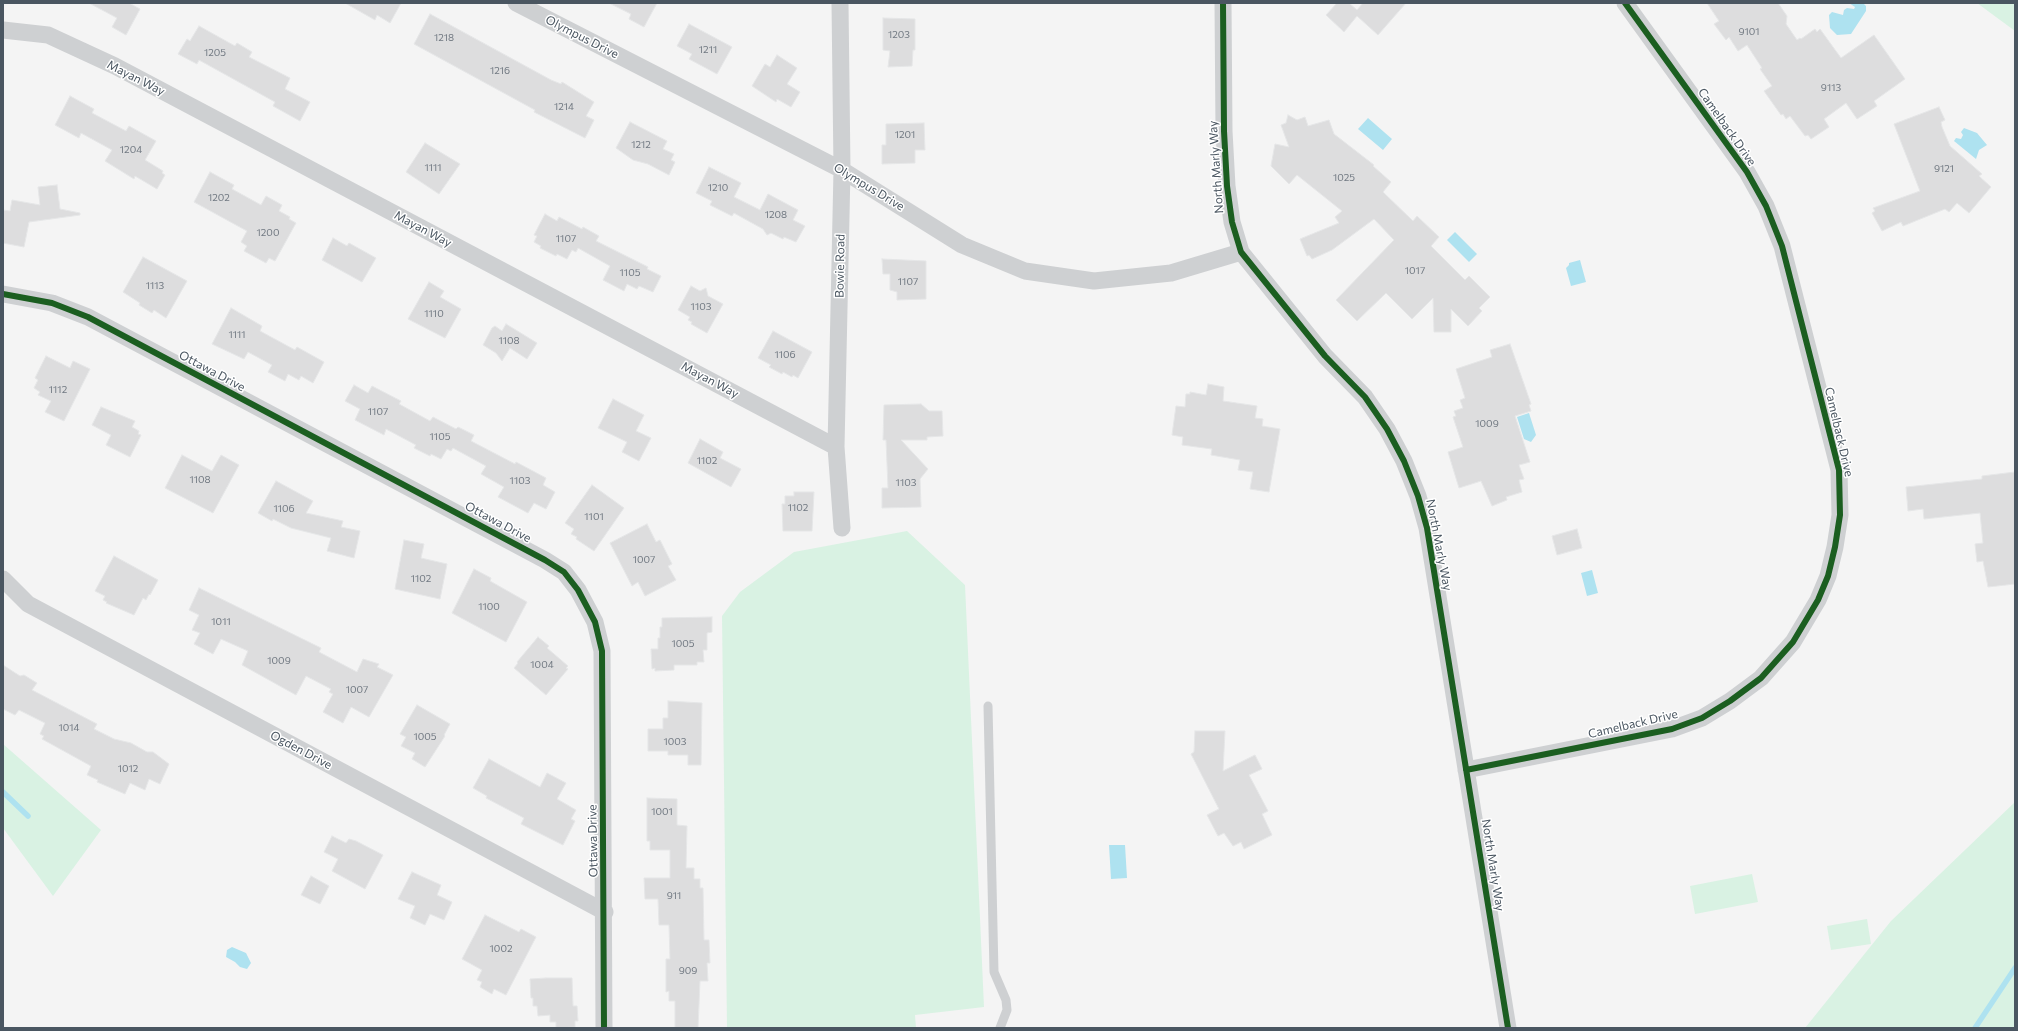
<!DOCTYPE html>
<style>
body{margin:0}
#map{position:relative;width:2018px;height:1031px;overflow:hidden;background:#f4f4f4;font-family:Commissioner,sans-serif}
canvas{display:block}
.frame{position:absolute;inset:0;border:4px solid #4a5661;pointer-events:none}
</style>
<div id="map">
<canvas width="2018" height="1031"></canvas>
<div class="frame"></div>
</div>
<script>
const context = document.querySelector('canvas').getContext('2d');
context.lineJoin = 'round';
function fillPath(path, color) {
  context.fillStyle = color;
  context.fill(path, 'evenodd');
}
function shape(rows) {
  const path = new Path2D();
  for (const r of rows) {
    path.moveTo(r[0], r[1]);
    for (let i = 2; i < r.length; i += 2) path.lineTo(r[i], r[i + 1]);
  }
  return path;
}
function strokePath(path, color, width, dash) {
  context.strokeStyle = color;
  context.lineWidth = width;
  context.lineCap = dash ? 'butt' : 'round';
  context.setLineDash(dash || []);
  context.stroke(path);
}
function drawText(font, color, halo, rows, align = 'center') {
  context.font = font + ' Commissioner,sans-serif';
  context.lineWidth = 3;
  context.setLineDash([]);
  context.textBaseline = 'middle';
  context.strokeStyle = halo;
  context.fillStyle = color;
  for (const [text, x, y, turn = 0] of rows) {
    context.save();
    context.translate(x, y);
    context.rotate((+turn || 0) * Math.PI / 180);
    context.textAlign = isNaN(turn) ? turn : align;
    if (halo) context.strokeText(text, 0, 0);
    context.fillText(text, 0, 0);
    context.restore();
  }
}
fillPath(shape([
 [1977,3,2015,3,2015,31],
 [907,531,965,585,984,1007,915,1015,916,1028,727,1028,722,616,740,592,794,552],
 [3,744,101,830,53,896,3,828],
 [2015,802,2015,1028,1805,1028,1891,921],
 [1752,874,1758,902,1695,914,1690,886],
 [1867,919,1871,944,1831,950,1827,926]
]), '#d9f2e3');
fillPath(shape([
 [1849,3,1863,3,1866,6,1866,11,1851,34,1837,35,1830,28,1829,15,1832,12,1843,15,1844,10,1847,8,1854,9,1855,7],
 [1368,118,1392,139,1383,150,1358,129],
 [1964,128,1977,133,1987,145,1979,150,1976,159,1954,141,1956,138,1961,139,1963,135,1961,132],
 [1455,232,1477,254,1469,262,1447,240],
 [1580,260,1586,282,1571,286,1566,268,1569,265,1569,263],
 [1529,413,1536,435,1531,442,1524,439,1517,417],
 [1592,570,1598,593,1587,596,1581,573],
 [1109,845,1125,845,1127,878,1111,879],
 [232,947,246,953,251,963,247,969,240,967,235,962,226,957,227,950]
]), '#aee2f0');
strokePath(shape([
 [3,792,28,816],
 [1975,1028,2015,968]
]), '#aee2f0', 5.5);
const building = shape([
 [89,3,129,3,140,9,126,35,112,27,117,18,89,3],
 [345,3,401,3,390,23,377,15,375,20,345,3],
 [609,3,657,3,644,27,629,19,631,14,609,3],
 [1337,3,1349,3,1357,10,1363,3,1406,3,1378,35,1357,16,1344,32,1326,15,1337,3],
 [1707,3,1778,3,1787,16,1786,24,1797,40,1800,38,1801,39,1815,29,1817,32,1820,29,1841,58,1874,35,1905,79,1874,101,1877,106,1857,119,1846,103,1824,119,1829,127,1811,139,1808,135,1805,136,1790,116,1786,119,1783,114,1781,115,1764,91,1772,86,1760,69,1762,68,1747,45,1738,51,1729,37,1726,40,1714,24,1719,21,1707,3],
 [430,14,551,80,561,84,562,82,594,102,586,116,594,120,585,138,534,112,535,110,414,44,430,14],
 [883,18,915,19,915,50,913,50,912,66,888,67,890,51,883,50,883,18],
 [689,24,732,47,717,74,689,59,692,54,677,46,689,24],
 [199,26,235,46,237,43,252,52,249,57,290,78,285,89,310,102,300,121,273,106,275,102,199,60,197,64,178,54,187,39,190,41,199,26],
 [777,55,797,68,787,84,800,92,791,107,777,99,776,102,752,86,765,64,770,67,777,55],
 [70,96,94,109,92,113,126,131,129,126,156,141,145,160,163,171,162,173,165,175,157,189,135,176,134,179,105,161,112,150,81,133,79,138,55,125,70,96],
 [1939,107,1945,120,1941,122,1942,127,1950,146,1982,174,1979,176,1991,187,1969,213,1957,203,1949,212,1945,209,1903,226,1901,222,1882,231,1872,213,1875,211,1873,208,1920,191,1894,124,1939,107],
 [1288,115,1297,120,1305,117,1308,126,1329,120,1334,134,1374,165,1373,166,1391,182,1383,192,1413,221,1417,216,1439,237,1431,246,1465,280,1469,276,1490,297,1479,308,1482,311,1468,326,1451,309,1451,332,1434,332,1433,298,1412,319,1386,293,1357,321,1336,300,1394,240,1374,219,1332,250,1312,259,1309,255,1307,256,1300,239,1339,223,1335,217,1342,211,1297,175,1289,184,1271,166,1275,144,1289,147,1281,125,1286,123,1288,115],
 [630,122,667,141,663,149,674,154,671,160,675,162,669,175,648,164,633,160,616,148,630,122],
 [924,123,925,150,915,150,915,163,882,164,882,145,886,145,886,124,924,123],
 [425,143,460,164,439,194,406,172,425,143],
 [709,167,741,183,734,197,760,210,768,194,798,210,793,220,805,226,796,242,784,237,783,239,771,233,767,235,763,229,734,213,732,216,710,205,712,201,696,193,709,167],
 [210,172,234,185,232,189,261,205,266,196,282,205,279,211,290,217,289,219,296,223,275,261,269,258,266,263,244,251,247,246,241,242,247,231,194,202,210,172],
 [57,185,60,209,80,213,80,215,29,222,24,247,3,243,3,210,10,211,12,200,40,205,38,187,57,185],
 [545,214,557,221,559,217,582,229,583,227,599,236,596,241,648,267,647,269,661,276,653,292,639,286,637,289,627,284,624,291,603,280,610,266,578,248,576,252,572,250,567,259,557,254,556,256,540,248,541,246,534,242,537,236,534,235,545,214],
 [333,238,347,246,349,243,376,258,362,282,322,260,333,238],
 [143,257,187,281,166,318,154,310,152,313,139,305,140,303,123,292,143,257],
 [882,259,926,261,926,299,897,300,897,292,890,290,890,274,883,274,882,259],
 [429,282,444,291,440,297,461,309,445,338,408,319,429,282],
 [691,286,700,291,706,288,708,296,723,304,707,333,691,324,692,322,688,320,690,317,678,310,691,286],
 [231,308,262,326,260,331,295,350,297,347,324,362,313,383,301,376,299,380,288,374,285,381,268,372,272,365,248,352,244,359,212,344,231,308],
 [506,324,537,343,527,359,510,348,502,361,496,353,483,345,492,328,495,326,502,331,506,324],
 [773,331,812,352,798,378,793,375,792,377,783,372,782,374,769,367,771,365,758,358,773,331],
 [1510,344,1531,404,1529,405,1531,411,1515,416,1530,462,1519,465,1524,479,1519,480,1522,492,1506,497,1507,500,1492,506,1481,481,1459,488,1448,452,1463,447,1453,417,1456,416,1454,411,1463,408,1460,400,1465,398,1456,369,1492,357,1490,350,1510,344],
 [46,356,70,368,73,361,90,369,64,421,45,412,51,401,38,395,40,392,34,388,38,380,35,378,46,356],
 [1208,384,1224,387,1223,401,1257,406,1255,418,1263,419,1262,426,1280,429,1269,492,1250,489,1253,472,1238,470,1240,460,1211,455,1212,449,1182,445,1183,437,1172,435,1176,406,1185,407,1186,394,1190,394,1190,392,1206,395,1208,384],
 [354,385,368,393,372,386,401,401,399,404,430,421,433,417,456,429,458,427,474,435,471,441,515,464,516,462,546,478,543,485,555,492,546,509,534,503,528,513,498,497,504,487,481,474,486,466,453,448,451,451,447,449,441,459,431,454,430,456,414,448,416,445,386,429,384,435,355,420,360,409,345,401,354,385],
 [613,399,644,415,636,431,651,438,639,461,622,452,627,442,598,428,613,399],
 [921,404,929,411,942,411,943,436,927,437,927,440,901,440,928,469,920,479,921,507,882,508,882,488,888,488,886,440,883,440,884,405,921,404],
 [101,407,135,421,132,427,139,431,138,434,141,435,130,457,106,445,111,435,92,425,101,407],
 [700,439,723,452,720,458,741,469,731,487,688,463,700,439],
 [182,455,212,471,221,455,239,465,213,513,165,488,182,455],
 [2015,472,2015,584,1988,587,1983,561,1977,562,1975,544,1983,543,1980,513,1924,519,1923,509,1908,511,1906,487,1982,479,1982,476,2015,472],
 [276,481,313,501,306,513,343,521,341,527,360,531,354,558,327,551,331,538,291,528,273,519,272,521,258,513,276,481],
 [592,485,624,508,594,551,576,539,577,537,571,534,574,529,565,523,592,485],
 [794,492,814,492,812,531,783,531,782,504,785,504,785,496,794,496,794,492],
 [647,524,656,542,660,540,672,564,668,566,676,580,645,596,638,582,632,586,610,543,647,524],
 [1577,529,1582,548,1557,555,1552,536,1577,529],
 [404,540,424,544,421,558,447,564,440,599,395,589,404,540],
 [114,556,158,580,150,595,149,594,146,600,143,598,134,615,106,603,107,602,103,600,105,596,95,591,114,556],
 [474,569,491,578,490,581,527,602,506,642,452,613,474,569],
 [199,588,321,648,319,652,357,672,363,659,379,664,377,667,393,675,369,717,351,707,343,723,323,712,333,694,329,692,331,689,306,676,296,695,242,665,248,651,221,639,213,654,194,644,200,633,192,630,199,615,189,610,199,588],
 [712,617,712,632,707,633,707,650,703,650,704,662,697,662,697,665,674,665,674,670,655,671,655,668,652,669,651,649,658,649,658,638,660,638,660,627,662,627,662,618,712,617],
 [538,637,549,646,547,648,568,666,566,668,568,669,546,695,514,668,518,663,517,662,538,637],
 [3,665,20,676,24,675,37,683,32,690,97,724,94,729,114,739,131,743,147,752,153,752,169,764,160,784,149,779,145,790,130,783,125,794,97,782,98,780,87,775,91,766,42,739,44,736,40,734,45,723,19,710,15,715,3,709,3,665],
 [668,701,702,703,701,765,688,765,688,755,668,755,668,751,648,751,648,729,663,729,663,718,668,718,668,701],
 [417,705,450,724,444,735,445,736,425,767,412,759,415,753,401,746,406,737,400,734,417,705],
 [1195,731,1225,731,1223,771,1255,755,1262,769,1249,775,1268,811,1262,814,1272,835,1244,849,1241,842,1233,846,1224,833,1218,836,1207,815,1219,809,1191,754,1194,752,1195,731],
 [489,759,540,787,547,773,566,783,557,799,576,810,571,819,575,821,563,845,521,824,524,818,486,798,487,796,473,788,489,759],
 [647,798,677,799,677,825,687,826,686,868,694,868,694,879,700,879,700,888,703,888,704,940,709,940,710,963,707,963,708,981,700,981,698,1028,675,1028,675,1001,669,1001,669,991,666,992,666,959,670,959,669,925,659,925,658,899,645,899,644,878,670,878,670,850,650,850,650,841,647,841,647,798],
 [332,836,346,843,349,839,356,841,383,855,365,889,332,871,338,859,324,852,332,836],
 [412,872,441,885,437,895,452,902,444,920,430,914,425,925,410,918,415,906,398,899,412,872],
 [311,876,329,886,320,904,301,895,311,876],
 [485,915,519,932,521,929,536,937,506,995,494,989,492,994,480,987,482,982,477,980,482,970,462,959,485,915],
 [546,978,572,978,573,1006,577,1006,578,1021,575,1021,575,1027,556,1028,556,1022,550,1022,550,1015,538,1016,537,1006,533,1006,533,998,531,998,530,979,546,978]
]);
fillPath(building, '#ddddde');
strokePath(building, '#e5e6e7', 1);
strokePath(shape([
 [988,706,994,972,1006,1000,1007,1010,1000,1028]
]), '#ced0d2', 9);
strokePath(shape([
 [516,3,842,170,962,245,1025,271,1094,281,1171,273,1241,252],
 [840,3,842,170,836,447,842,528],
 [1223,3,1224,131,1227,186,1232,222,1241,252,1325,356,1365,397,1387,429,1404,461,1418,496,1427,528,1508,1028],
 [3,30,48,35,115,66,836,447],
 [3,294,52,303,88,317,545,560,564,572,578,590,595,622,602,651,604,1028],
 [3,579,28,604,605,912],
 [1466,770,1672,729,1702,718,1730,701,1761,678,1793,642,1818,600,1828,576,1835,547,1840,515,1839,470,1782,246,1766,206,1747,172,1625,3]
]), '#ced0d2', 17);
strokePath(shape([
 [1223,3,1224,131,1227,186,1232,222,1241,252,1325,356,1365,397,1387,429,1404,461,1418,496,1427,528,1508,1028],
 [3,294,52,303,88,317,545,560,564,572,578,590,595,622,602,651,604,1028],
 [1466,770,1672,729,1702,718,1730,701,1761,678,1793,642,1818,600,1828,576,1835,547,1840,515,1839,470,1782,246,1766,206,1747,172,1625,3]
]), '#1b5e20', 6);
drawText('10px', '#707881', null, [
 ["9101",1749,32],
 ["1203",899,35],
 ["1218",444,38],
 ["1211",708,50],
 ["1205",215,53],
 ["1216",500,71],
 ["9113",1831,88],
 ["1214",564,107],
 ["1201",905,135],
 ["1212",641,145],
 ["1204",131,150],
 ["1111",433,168],
 ["9121",1944,169],
 ["1025",1344,178],
 ["1210",718,188],
 ["1202",219,198],
 ["1208",776,215],
 ["1200",268,233],
 ["1107",566,239],
 ["1017",1415,271],
 ["1105",630,273],
 ["1107",908,282],
 ["1113",155,286],
 ["1103",701,307],
 ["1110",434,314],
 ["1111",237,335],
 ["1108",509,341],
 ["1106",785,355],
 ["1112",58,390],
 ["1107",378,412],
 ["1009",1487,424],
 ["1105",440,437],
 ["1102",707,461],
 ["1108",200,480],
 ["1103",520,481],
 ["1103",906,483],
 ["1102",798,508],
 ["1106",284,509],
 ["1101",594,517],
 ["1007",644,560],
 ["1102",421,579],
 ["1100",489,607],
 ["1011",221,622],
 ["1005",683,644],
 ["1009",279,661],
 ["1004",542,665],
 ["1007",357,690],
 ["1014",69,728],
 ["1005",425,737],
 ["1003",675,742],
 ["1012",128,769],
 ["1001",662,812],
 ["911",674,896],
 ["1002",501,949],
 ["909",688,971]
]);
drawText('12px', '#4a5661', '#fff', [
 ["Olympus Drive",582,37,27],
 ["Mayan Way",136,78,27],
 ["Camelback Drive",1727,127,55],
 ["North Marly Way",1216,167,-94],
 ["Olympus Drive",869,187,31],
 ["Mayan Way",423,229,28],
 ["Bowie Road",840,266,-89],
 ["Ottawa Drive",212,371,28],
 ["Mayan Way",710,380,28],
 ["Camelback Drive",1839,432,77],
 ["Ottawa Drive",498,522,28],
 ["North Marly Way",1439,545,79],
 ["Camelback Drive",1633,724,-13],
 ["Ogden Drive",301,750,28],
 ["Ottawa Drive",593,841,-91],
 ["North Marly Way",1493,865,81]
]);
</script>
